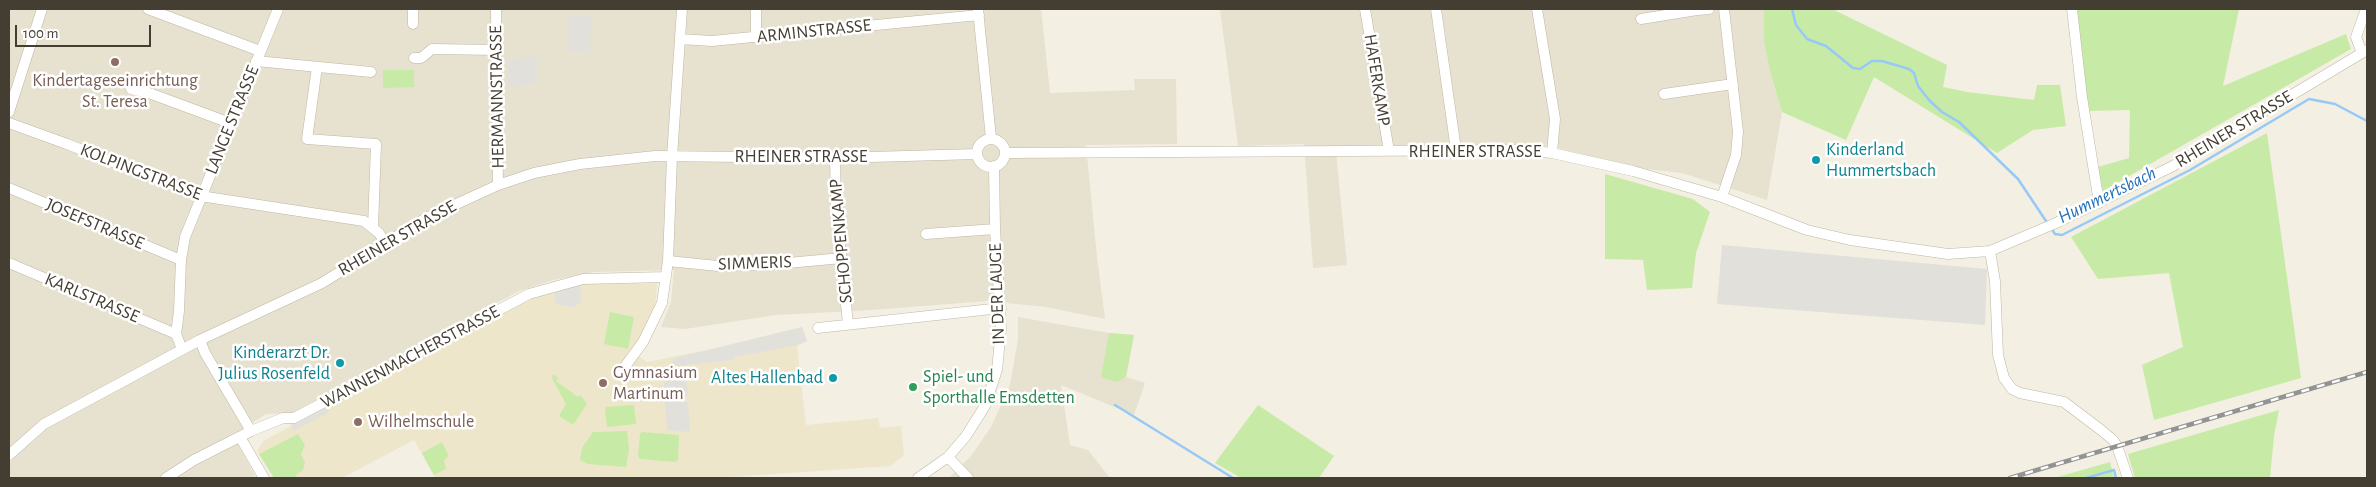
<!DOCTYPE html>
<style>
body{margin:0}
#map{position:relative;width:2376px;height:487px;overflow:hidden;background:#f3efe2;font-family:"Alegreya Sans",sans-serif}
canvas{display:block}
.frame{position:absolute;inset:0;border:10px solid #443e32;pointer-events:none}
.scale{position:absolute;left:15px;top:25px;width:136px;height:22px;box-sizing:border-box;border:2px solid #443e32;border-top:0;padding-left:6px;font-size:15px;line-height:18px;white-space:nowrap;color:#443e32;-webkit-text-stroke:4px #fff;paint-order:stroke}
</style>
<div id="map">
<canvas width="2376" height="487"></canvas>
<div class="frame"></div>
<div class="scale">100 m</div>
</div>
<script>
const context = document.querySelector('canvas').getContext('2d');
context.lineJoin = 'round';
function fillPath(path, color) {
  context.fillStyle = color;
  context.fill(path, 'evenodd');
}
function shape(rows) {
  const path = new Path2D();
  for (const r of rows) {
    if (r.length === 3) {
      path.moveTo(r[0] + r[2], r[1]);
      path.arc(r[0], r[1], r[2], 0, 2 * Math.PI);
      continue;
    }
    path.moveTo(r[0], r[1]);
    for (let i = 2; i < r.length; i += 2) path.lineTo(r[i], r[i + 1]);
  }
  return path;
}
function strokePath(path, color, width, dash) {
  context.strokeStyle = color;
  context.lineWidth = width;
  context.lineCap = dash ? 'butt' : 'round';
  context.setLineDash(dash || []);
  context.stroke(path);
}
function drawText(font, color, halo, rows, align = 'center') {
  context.font = font + ' "Alegreya Sans",sans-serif';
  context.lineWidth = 5;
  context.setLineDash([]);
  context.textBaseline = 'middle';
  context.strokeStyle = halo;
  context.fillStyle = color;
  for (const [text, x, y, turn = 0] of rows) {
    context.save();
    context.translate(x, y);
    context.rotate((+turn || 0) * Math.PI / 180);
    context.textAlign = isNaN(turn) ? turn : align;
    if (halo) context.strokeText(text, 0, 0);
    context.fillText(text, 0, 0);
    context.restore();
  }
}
fillPath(shape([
 [9,9,1041,9,1050,93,1135,90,1134,79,1176,79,1177,144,1086,145,1097,257,1105,319,1046,307,987,301,871,310,776,315,685,329,661,327,671,302,674,270,594,272,553,280,519,291,292,413,266,414,233,435,256,478,9,478],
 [1220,9,1764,9,1764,41,1770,72,1782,112,1767,200,1682,173,1638,168,1549,146,1404,146,1336,152,1347,265,1313,268,1304,144,1238,146],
 [1018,317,1109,333,1134,335,1126,377,1145,383,1134,415,1061,385,1070,445,1088,450,1110,478,949,478,971,456,991,427,1010,385,1018,339]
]), '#e7e1cf');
fillPath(shape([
 [657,283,655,310,632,352,647,362,732,345,802,327,807,341,797,346,806,425,878,418,880,428,901,426,904,455,890,466,715,478,435,478,414,440,342,478,274,478,257,451,263,441,291,426,294,418,325,402,327,407,531,298,581,284]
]), '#ede6ca');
fillPath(shape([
 [1764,9,1832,9,1947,65,1943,87,1967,92,2034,100,2037,85,2060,85,2066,126,2033,130,1997,153,1874,77,1846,140,1782,112,1770,72,1764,41],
 [2076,9,2239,9,2223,86,2346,34,2351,49,2103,191,2098,167,2129,158,2130,110,2088,111],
 [383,70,414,70,414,87,383,88],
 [2267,133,2301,378,2154,420,2142,365,2183,347,2169,273,2098,279,2071,237],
 [1605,174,1693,199,1710,212,1696,253,1692,288,1647,290,1643,260,1605,259],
 [610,312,634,317,628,349,604,344],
 [1109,333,1134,335,1126,377,1117,382,1101,377],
 [553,374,558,378,556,381,578,397,580,395,587,404,573,425,559,416,566,404,552,378],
 [634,405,636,424,607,427,605,407],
 [1258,405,1334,456,1319,478,1241,478,1215,463],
 [2279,410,2274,436,2270,478,2135,478,2128,454],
 [627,431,629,449,626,467,588,464,580,460,582,448,593,432],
 [642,432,679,435,678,460,675,462,640,459,638,456,640,434],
 [298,434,305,445,301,454,305,463,303,470,296,475,297,478,274,478,259,454],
 [442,442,449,456,444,460,446,469,434,475,422,453],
 [2110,462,2114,478,2054,478]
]), '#c7eba6');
fillPath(shape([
 [591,16,590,51,568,52,567,17],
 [537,57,538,83,508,87,507,60],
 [1722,245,1987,269,1985,325,1717,304],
 [580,285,582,303,576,304,575,308,555,304,555,292],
 [802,327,807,341,794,346,733,357,733,360,677,366,669,365,675,358],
 [673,368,685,369,688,395,680,396,681,402,688,402,690,432,667,430,664,382,670,380],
 [325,402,329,412,294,431,291,426,294,418]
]), '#e2e0db');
strokePath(shape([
 [1792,9,1796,25,1807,39,1826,46,1853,68,1860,69,1872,61,1882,61,1909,69,1914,73,1918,86,1929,100,1942,112,1959,122,2018,179,2048,224],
 [2051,228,2055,234,2062,235,2190,170,2309,99,2335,104,2367,121],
 [1115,405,1233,478],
 [2086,478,2114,470,2116,478]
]), '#97c9f6', 2.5);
const minor = shape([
 [148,9,260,51],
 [413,9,413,24],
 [496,9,498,185],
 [756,9,756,37],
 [1365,9,1389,151],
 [1436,9,1456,150],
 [1537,9,1555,119,1552,153],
 [1697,9,1697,10,1709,9],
 [2072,9,2082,97,2099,203],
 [978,10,991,138],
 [1641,19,1697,10],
 [680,39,712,41,979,15],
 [2362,53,2356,37,2366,9],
 [414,58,421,58,432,49,497,50],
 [256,61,371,72],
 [317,67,307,139,376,144,373,227],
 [131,89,149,93,230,123],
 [1664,94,1733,84],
 [9,112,42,9],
 [9,123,67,144,200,196,364,221,379,233,385,243],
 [991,153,14],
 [1005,153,1523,150,1552,153,1633,171,1722,197,1807,230,1850,240,1948,254,1990,251,2056,223,2173,166,2367,50],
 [835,158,836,204,848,324],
 [9,188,181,260],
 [1722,197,1736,155,1738,132,1724,9],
 [926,234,995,229],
 [1990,251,1995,281,1998,355,2004,378,2012,389,2020,393,2064,402,2101,430,2113,440,2117,446,2128,478],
 [668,261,718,266,766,265,842,258],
 [9,263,176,334],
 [818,328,1001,308],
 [200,340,205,353,251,431],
 [182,349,176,334,179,311,181,260,185,237,278,9],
 [621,372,643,342,662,303,668,261,672,157,682,9],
 [240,437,264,478],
 [9,455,44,424,200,340,322,283,426,218,498,185,534,173,580,164,655,156,835,158,977,154],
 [948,457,968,478],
 [166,478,194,460,251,431,283,418,294,418,529,294,583,279,666,277],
 [918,478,948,457,966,436,985,406,997,370,1001,329,995,229,994,166]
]);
strokePath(minor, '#beb7a4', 11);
strokePath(minor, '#fff', 10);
const rail = shape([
 [2010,478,2367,372]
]);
strokePath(rail, '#939393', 4.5);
strokePath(rail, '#fff', 2.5, [8]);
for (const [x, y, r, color] of [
 [115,62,5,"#8d6e63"],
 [1816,160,5,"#0f9aa8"],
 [340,363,5,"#0f9aa8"],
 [833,378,5,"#0f9aa8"],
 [603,383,5,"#8d6e63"],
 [913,387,5,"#2e9e5b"],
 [358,422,5,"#8d6e63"]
]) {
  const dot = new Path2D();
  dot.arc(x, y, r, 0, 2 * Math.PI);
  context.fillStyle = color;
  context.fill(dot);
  strokePath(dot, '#fff', 2);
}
drawText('18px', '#443e32', '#fff', [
 ["ARMINSTRASSE",814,31,-6],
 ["HAFERKAMP",1377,80,81],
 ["HERMANNSTRASSE",497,97,-91],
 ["LANGE STRASSE",232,120,-68],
 ["RHEINER STRASSE",2234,129,-31],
 ["RHEINER STRASSE",1475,152],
 ["RHEINER STRASSE",801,157],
 ["KOLPINGSTRASSE",141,172,21],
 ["JOSEFSTRASSE",95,224,23],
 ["RHEINER STRASSE",397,238,-30],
 ["SCHOPPENKAMP",841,241,-95],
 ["SIMMERIS",755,263,-2],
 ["IN DER LAUGE",997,294,-92],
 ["KARLSTRASSE",92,298,23],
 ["WANNENMACHERSTRASSE",410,357,-28]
]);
drawText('18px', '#785e54', '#fff', [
 ["Kindertageseinrichtung",115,81,"center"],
 ["St. Teresa",115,102,"center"],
 ["Gymnasium",613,373],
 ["Martinum",613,394],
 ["Wilhelmschule",368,422]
], 'left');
drawText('18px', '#0d838f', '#fff', [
 ["Kinderland",1826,150,"left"],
 ["Hummertsbach",1826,171,"left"],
 ["Kinderarzt Dr.",330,353],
 ["Julius Rosenfeld",330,374],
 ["Altes Hallenbad",823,378]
], 'right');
drawText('18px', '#27864d', '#fff', [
 ["Spiel- und",923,377],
 ["Sporthalle Emsdetten",923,398]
], 'left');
drawText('italic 19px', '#226fb9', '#fff', [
 ["Hummertsbach",2107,195,-26]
]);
</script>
